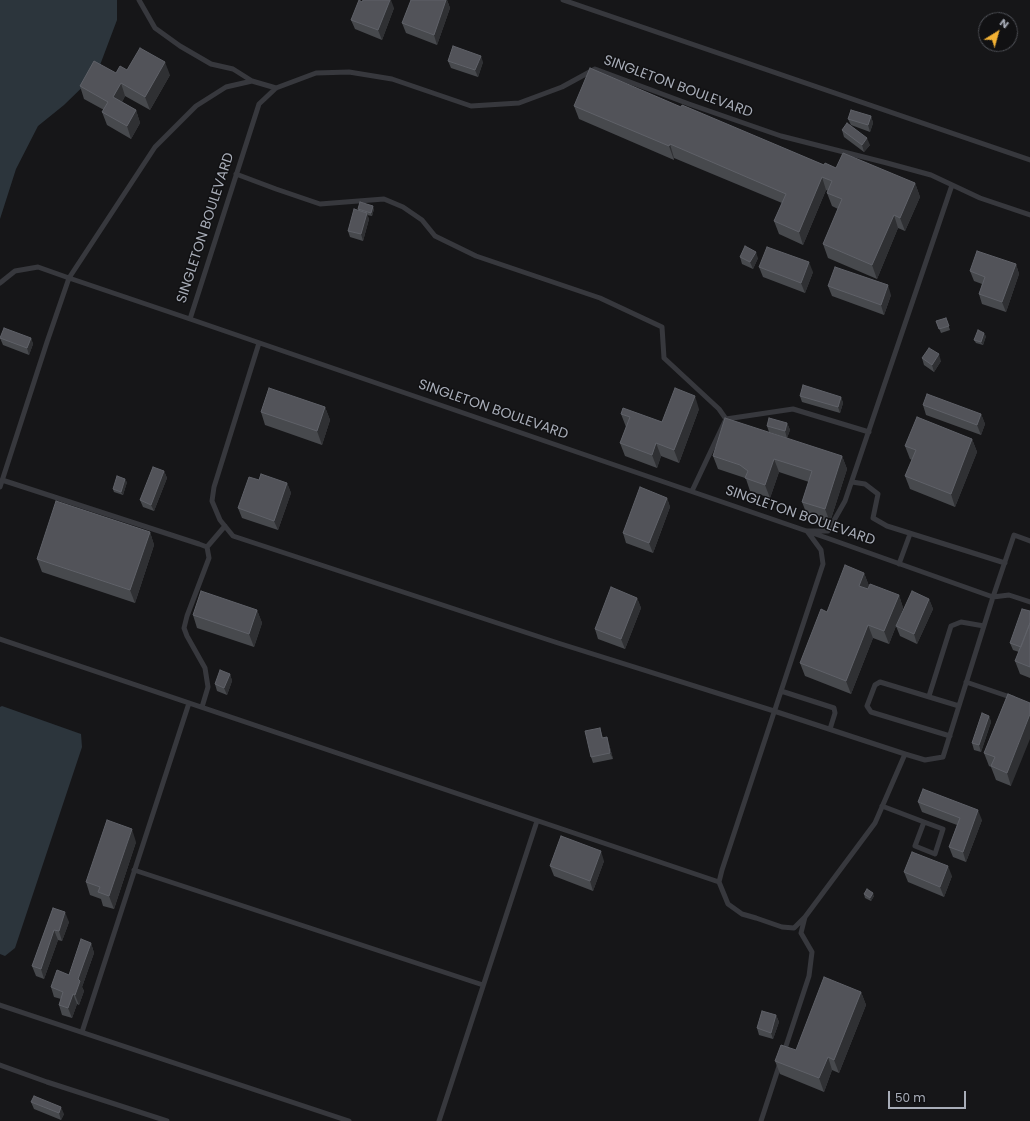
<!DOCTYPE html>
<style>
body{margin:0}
#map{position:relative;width:1030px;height:1121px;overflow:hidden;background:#161618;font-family:Poppins,sans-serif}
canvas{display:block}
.north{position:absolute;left:978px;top:12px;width:40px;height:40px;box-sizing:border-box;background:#111113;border:1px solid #4d4f55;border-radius:50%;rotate:37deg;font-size:11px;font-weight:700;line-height:16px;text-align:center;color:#a8adb8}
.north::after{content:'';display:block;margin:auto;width:14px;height:18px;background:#f2b134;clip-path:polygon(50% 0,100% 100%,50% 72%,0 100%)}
.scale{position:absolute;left:888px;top:1091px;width:78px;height:18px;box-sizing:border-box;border:2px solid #a8adb8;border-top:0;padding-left:5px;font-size:12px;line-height:14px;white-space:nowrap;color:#a8adb8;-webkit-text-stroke:3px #111113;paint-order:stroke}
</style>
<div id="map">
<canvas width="1030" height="1121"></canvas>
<div class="north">N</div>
<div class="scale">50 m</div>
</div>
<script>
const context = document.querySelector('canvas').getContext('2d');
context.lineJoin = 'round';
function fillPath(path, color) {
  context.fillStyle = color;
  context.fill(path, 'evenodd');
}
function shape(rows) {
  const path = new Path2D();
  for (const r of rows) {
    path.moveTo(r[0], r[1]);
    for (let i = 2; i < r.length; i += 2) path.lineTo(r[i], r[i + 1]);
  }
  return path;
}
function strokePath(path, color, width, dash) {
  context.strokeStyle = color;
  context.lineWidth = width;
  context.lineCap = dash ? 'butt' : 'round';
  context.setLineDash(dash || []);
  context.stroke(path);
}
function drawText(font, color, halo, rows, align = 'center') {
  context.font = font + ' Poppins,sans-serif';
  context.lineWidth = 3;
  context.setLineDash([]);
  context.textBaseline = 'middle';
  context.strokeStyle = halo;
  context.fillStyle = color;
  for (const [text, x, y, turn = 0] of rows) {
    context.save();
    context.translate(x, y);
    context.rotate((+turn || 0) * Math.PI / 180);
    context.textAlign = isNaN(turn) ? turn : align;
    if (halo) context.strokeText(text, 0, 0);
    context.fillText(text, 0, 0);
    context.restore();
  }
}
fillPath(shape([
 [0,0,117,0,117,20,97,73,64,105,38,126,16,169,0,219],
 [2,706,81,734,82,747,15,948,5,956,0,954,0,707]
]), '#2c353c');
strokePath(shape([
 [139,0,155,28,180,46,211,64,233,69,252,81],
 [563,0,1030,160],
 [236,174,276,189,320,204,384,199,403,207,422,220,435,236,476,256,600,298,662,327,664,358,719,409,726,419,692,491],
 [1030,215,980,198,931,175,887,163,781,136,689,104,595,69,562,87,519,103,471,106,392,79,349,72,316,73,276,88,259,104,190,319,827,538,993,597,1014,535,1030,541],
 [0,283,15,271,38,267,69,278,155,147,196,106,226,87,252,81,276,88],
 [259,343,214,487,212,501,220,520,233,536,558,643,774,711,905,754],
 [726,419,793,409,869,432],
 [2,480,199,544,207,547,209,558,187,616,184,628,187,636,205,668,208,687,202,707],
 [852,482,865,484,878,494,873,518,887,526,1005,563],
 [0,487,47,342,69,278,190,319],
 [207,547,225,526],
 [899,564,910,534],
 [0,639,719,882],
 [966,682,1013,698],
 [781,691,834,708,835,713,830,729],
 [929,696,951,626,961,622,984,626],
 [950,736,871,712,867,706,875,685,880,682,959,706],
 [882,806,924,822,943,829,935,854,915,846,924,822],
 [134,870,483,985],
 [805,917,794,928,782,927,756,918,742,914,728,904,719,882,722,870,823,564,821,550,807,531,828,531,845,501,952,185],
 [0,1005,349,1121],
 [82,1032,189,703],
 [784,1052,809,976,812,952,801,933,805,917,875,823,905,754,925,760,943,757,993,597,1009,595,1030,602],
 [0,1065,47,1082,167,1121],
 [439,1121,537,821],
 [761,1121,780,1063]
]), '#37383d', 5);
fillPath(shape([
 [411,0,447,0,450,8,437,45,406,33,402,23],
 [362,2,394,8,382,40,355,29,351,20],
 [448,61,483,62,478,77,451,68],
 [127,70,170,75,150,110,125,96,122,102,136,110,140,123,131,139,107,125,102,112,104,110,84,99,80,86],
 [574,106,681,107,824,165,836,168,915,183,920,197,905,231,898,228,877,279,828,258,823,244,838,209,832,206,827,193,828,191,826,190,803,245,779,234,774,221,782,203,674,158,674,160,579,119],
 [871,116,873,123,870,132,851,125,848,119],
 [842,130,870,145,864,152,844,137],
 [358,209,374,209,372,216,367,215,369,219,363,241,350,237,348,231,359,211],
 [740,257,758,258,753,269,742,264],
 [1016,264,1019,274,1006,312,982,304,979,294,982,284,974,281,970,271],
 [759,267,813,272,805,293,763,277],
 [828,286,891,295,884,315,832,296],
 [946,318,950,330,941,333,936,321],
 [986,336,983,345,976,343,974,340],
 [0,338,31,338,33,344,29,355,3,345],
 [922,358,941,361,934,372,924,365],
 [800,396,841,397,843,403,840,413,802,402],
 [923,405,981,414,985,424,981,435,926,415],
 [325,407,330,420,322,445,265,425,261,412],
 [699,409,679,463,661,456,657,468,625,456,620,443,626,427,621,414,662,422],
 [787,423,790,430,787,438,769,432,767,426],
 [972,439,977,452,955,507,910,489,905,476,912,460,910,459,905,446],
 [713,456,842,456,847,469,830,522,807,515,802,502,809,482,779,472,770,498,750,491,746,479,745,478,718,469],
 [164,471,167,478,154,511,143,507,140,500],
 [127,482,123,495,114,492,113,489],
 [287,483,291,493,278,530,242,518,238,508],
 [667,498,670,507,653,553,626,543,623,533],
 [150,532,154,545,135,603,42,572,37,559],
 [864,573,869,586,867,589,899,595,903,608,889,644,873,638,851,694,805,676,800,663],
 [637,598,641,608,625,649,598,639,595,629],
 [929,599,933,609,917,644,900,636,896,626],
 [257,610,262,623,254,647,197,628,193,615],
 [1030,611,1030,678,1020,674,1015,661,1019,652,1013,650,1010,643],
 [230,674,232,681,227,695,217,691,215,684],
 [1008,694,1011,786,996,780,991,767,989,766,984,753],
 [989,716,991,722,981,752,974,750,972,743],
 [600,728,603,738,609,744,613,759,593,763,591,757],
 [918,802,982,820,966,862,953,857,949,847,957,825,922,812],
 [136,842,114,909,103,906,101,899,90,895,86,882],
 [604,861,593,891,554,876,550,866],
 [904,872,952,876,944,897,908,882],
 [864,894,874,896,871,901,865,898],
 [53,908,69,922,62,941,58,940,44,979,36,976,32,966],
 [91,943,94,953,82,987,84,991,79,1005,77,1004,72,1018,62,1015,59,1005,61,999,54,997,51,987,69,975],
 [861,992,866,1005,839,1073,832,1070,824,1092,780,1074,775,1061,796,1050],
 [776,1015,779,1022,773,1039,759,1035,757,1028],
 [31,1102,64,1114,61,1120,34,1109]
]), '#47494d');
fillPath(shape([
 [390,0,391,0,394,8,382,40,378,30],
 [446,0,447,0,450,8,437,45,434,35],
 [481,56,483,62,478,77,475,70],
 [165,62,170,75,150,110,145,97],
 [121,83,125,96,118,110,113,97],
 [136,110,140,123,131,139,127,126],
 [871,116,873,123,870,132,868,125],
 [867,138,870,145,864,152,862,145],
 [670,144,674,158,674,160,669,146],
 [822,177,826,190,803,245,799,232],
 [915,183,920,197,905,231,900,218],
 [373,206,374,209,372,216,371,213],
 [367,213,369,219,363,241,361,234],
 [894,215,898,228,877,279,872,265],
 [756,252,758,258,753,269,750,262],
 [809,262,813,272,805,293,801,283],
 [1016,264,1019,274,1006,312,1002,302],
 [888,285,891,295,884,315,881,305],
 [984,333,986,336,983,345,981,342],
 [31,338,33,344,29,355,27,348],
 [939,354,941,361,934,372,932,365],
 [695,396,699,409,679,463,674,450],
 [841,397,843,403,840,413,838,407],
 [325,407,330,420,322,445,317,431],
 [981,414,985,424,981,435,977,425],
 [787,423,790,430,787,438,785,431],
 [972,439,977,452,955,507,951,494],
 [656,443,661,456,657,468,652,455],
 [842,456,847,469,830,522,825,509],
 [774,459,779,472,770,498,765,485],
 [164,471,167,478,154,511,151,505],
 [125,479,127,482,123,495,121,492],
 [287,483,291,493,278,530,274,521],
 [667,498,670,507,653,553,649,543],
 [150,532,154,545,135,603,130,590],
 [864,573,869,586,864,599,859,586],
 [899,595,903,608,889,644,884,631],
 [637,598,641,608,625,649,621,639],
 [929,599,933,609,917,644,914,634],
 [257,610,262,623,254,647,249,634],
 [868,625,873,638,851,694,846,681],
 [230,674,232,681,227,695,224,688],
 [1030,714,1030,739,1011,786,1007,773],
 [989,716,991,722,981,752,979,745],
 [607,737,609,744,613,759,610,753],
 [978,810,982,820,966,862,963,852],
 [132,829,136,842,114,909,109,896],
 [601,851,604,861,593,891,590,881],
 [948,866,952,876,944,897,940,887],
 [873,893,874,896,871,901,870,898],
 [65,912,69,922,62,941,59,931],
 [54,930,58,940,44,979,41,969],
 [91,943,94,953,82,987,84,991,79,1005,75,995,78,979],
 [861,992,866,1005,839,1073,834,1060],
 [73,994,77,1004,72,1018,68,1008],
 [776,1015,779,1022,773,1039,771,1033],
 [828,1057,832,1070,824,1092,819,1078],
 [61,1107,64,1114,61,1120,59,1113]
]), '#2f3033');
const building = shape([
 [359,0,362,2,363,0,390,0,378,30,351,20,359,0],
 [411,0,446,0,434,35,402,23,411,0],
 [453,46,481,56,475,70,448,61,453,46],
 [140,48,165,62,145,97,121,83,113,97,136,110,127,126,102,112,108,102,80,86,94,61,116,73,120,66,127,70,140,48],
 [590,68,681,107,682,105,824,165,825,163,836,168,843,153,915,183,900,218,894,215,872,265,823,244,842,199,827,193,832,181,822,177,799,232,774,221,786,194,670,144,669,146,574,106,590,68],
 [851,110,871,116,868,125,848,119,851,110],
 [847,123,867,138,862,145,842,130,847,123],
 [360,202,373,206,371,213,358,209,360,202],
 [354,209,367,213,361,234,348,231,354,209],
 [745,246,756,252,750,262,740,257,745,246],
 [767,247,809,262,801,283,759,267,767,247],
 [977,251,1016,264,1002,302,979,294,985,277,970,271,977,251],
 [835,267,888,285,881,305,828,286,835,267],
 [946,318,949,326,939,329,936,321,946,318],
 [4,328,31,338,27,348,0,338,4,328],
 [978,330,984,333,981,342,974,340,978,330],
 [929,348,939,354,932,365,922,358,929,348],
 [803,385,841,397,838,407,800,396,803,385],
 [269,388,325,407,317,431,261,412,269,388],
 [675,388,695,396,674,450,656,443,652,455,620,443,630,417,621,414,623,408,662,422,675,388],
 [927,394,981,414,977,425,923,405,927,394],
 [917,417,972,439,951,494,905,476,916,450,905,446,917,417],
 [725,418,842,456,825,509,802,502,812,471,774,459,765,485,745,478,748,471,740,465,713,456,725,418],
 [769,418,787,423,785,431,767,426,769,418],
 [153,467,164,471,151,505,140,500,153,467],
 [261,474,287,483,274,521,238,508,249,477,259,480,261,474],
 [117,476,125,479,121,492,113,489,117,476],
 [640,487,667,498,649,543,623,533,640,487],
 [56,501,150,532,130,590,37,559,56,501],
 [845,565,864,573,859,586,868,589,870,584,899,595,884,631,868,625,846,681,800,663,821,609,827,612,845,565],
 [611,587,637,598,621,639,595,629,611,587],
 [201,591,257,610,249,634,193,615,201,591],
 [912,591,929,599,914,634,896,626,912,591],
 [1022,609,1030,611,1030,623,1021,647,1010,643,1022,609],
 [1030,623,1030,667,1015,661,1030,623],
 [220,670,230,674,224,688,215,684,220,670],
 [1008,694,1030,703,1030,714,1007,773,991,766,995,757,984,753,1008,694],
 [982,713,989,716,979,745,972,743,982,713],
 [600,728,602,738,607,737,610,753,591,757,585,731,600,728],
 [923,789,978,810,963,852,949,847,960,818,918,802,923,789],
 [107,820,132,829,109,896,98,892,100,887,86,882,107,820],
 [561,836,601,851,590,881,550,866,561,836],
 [912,852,948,866,940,887,904,872,912,852],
 [867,889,873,893,870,898,864,894,867,889],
 [53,908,65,912,59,931,54,930,41,969,32,966,53,908],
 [81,939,91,943,78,979,80,981,75,995,73,994,68,1008,59,1005,63,992,51,987,57,970,69,975,81,939],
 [824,977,861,992,834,1060,828,1057,819,1078,775,1061,781,1045,796,1050,824,977],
 [762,1011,776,1015,771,1033,757,1028,762,1011],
 [34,1096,61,1107,59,1113,31,1102,34,1096]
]);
fillPath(building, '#525359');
strokePath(building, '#5f6168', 1);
drawText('14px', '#a8adb8', '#111113', [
 ["SINGLETON BOULEVARD",678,87,20],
 ["SINGLETON BOULEVARD",206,228,-72],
 ["SINGLETON BOULEVARD",493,410,19],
 ["SINGLETON BOULEVARD",800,516,19]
]);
</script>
